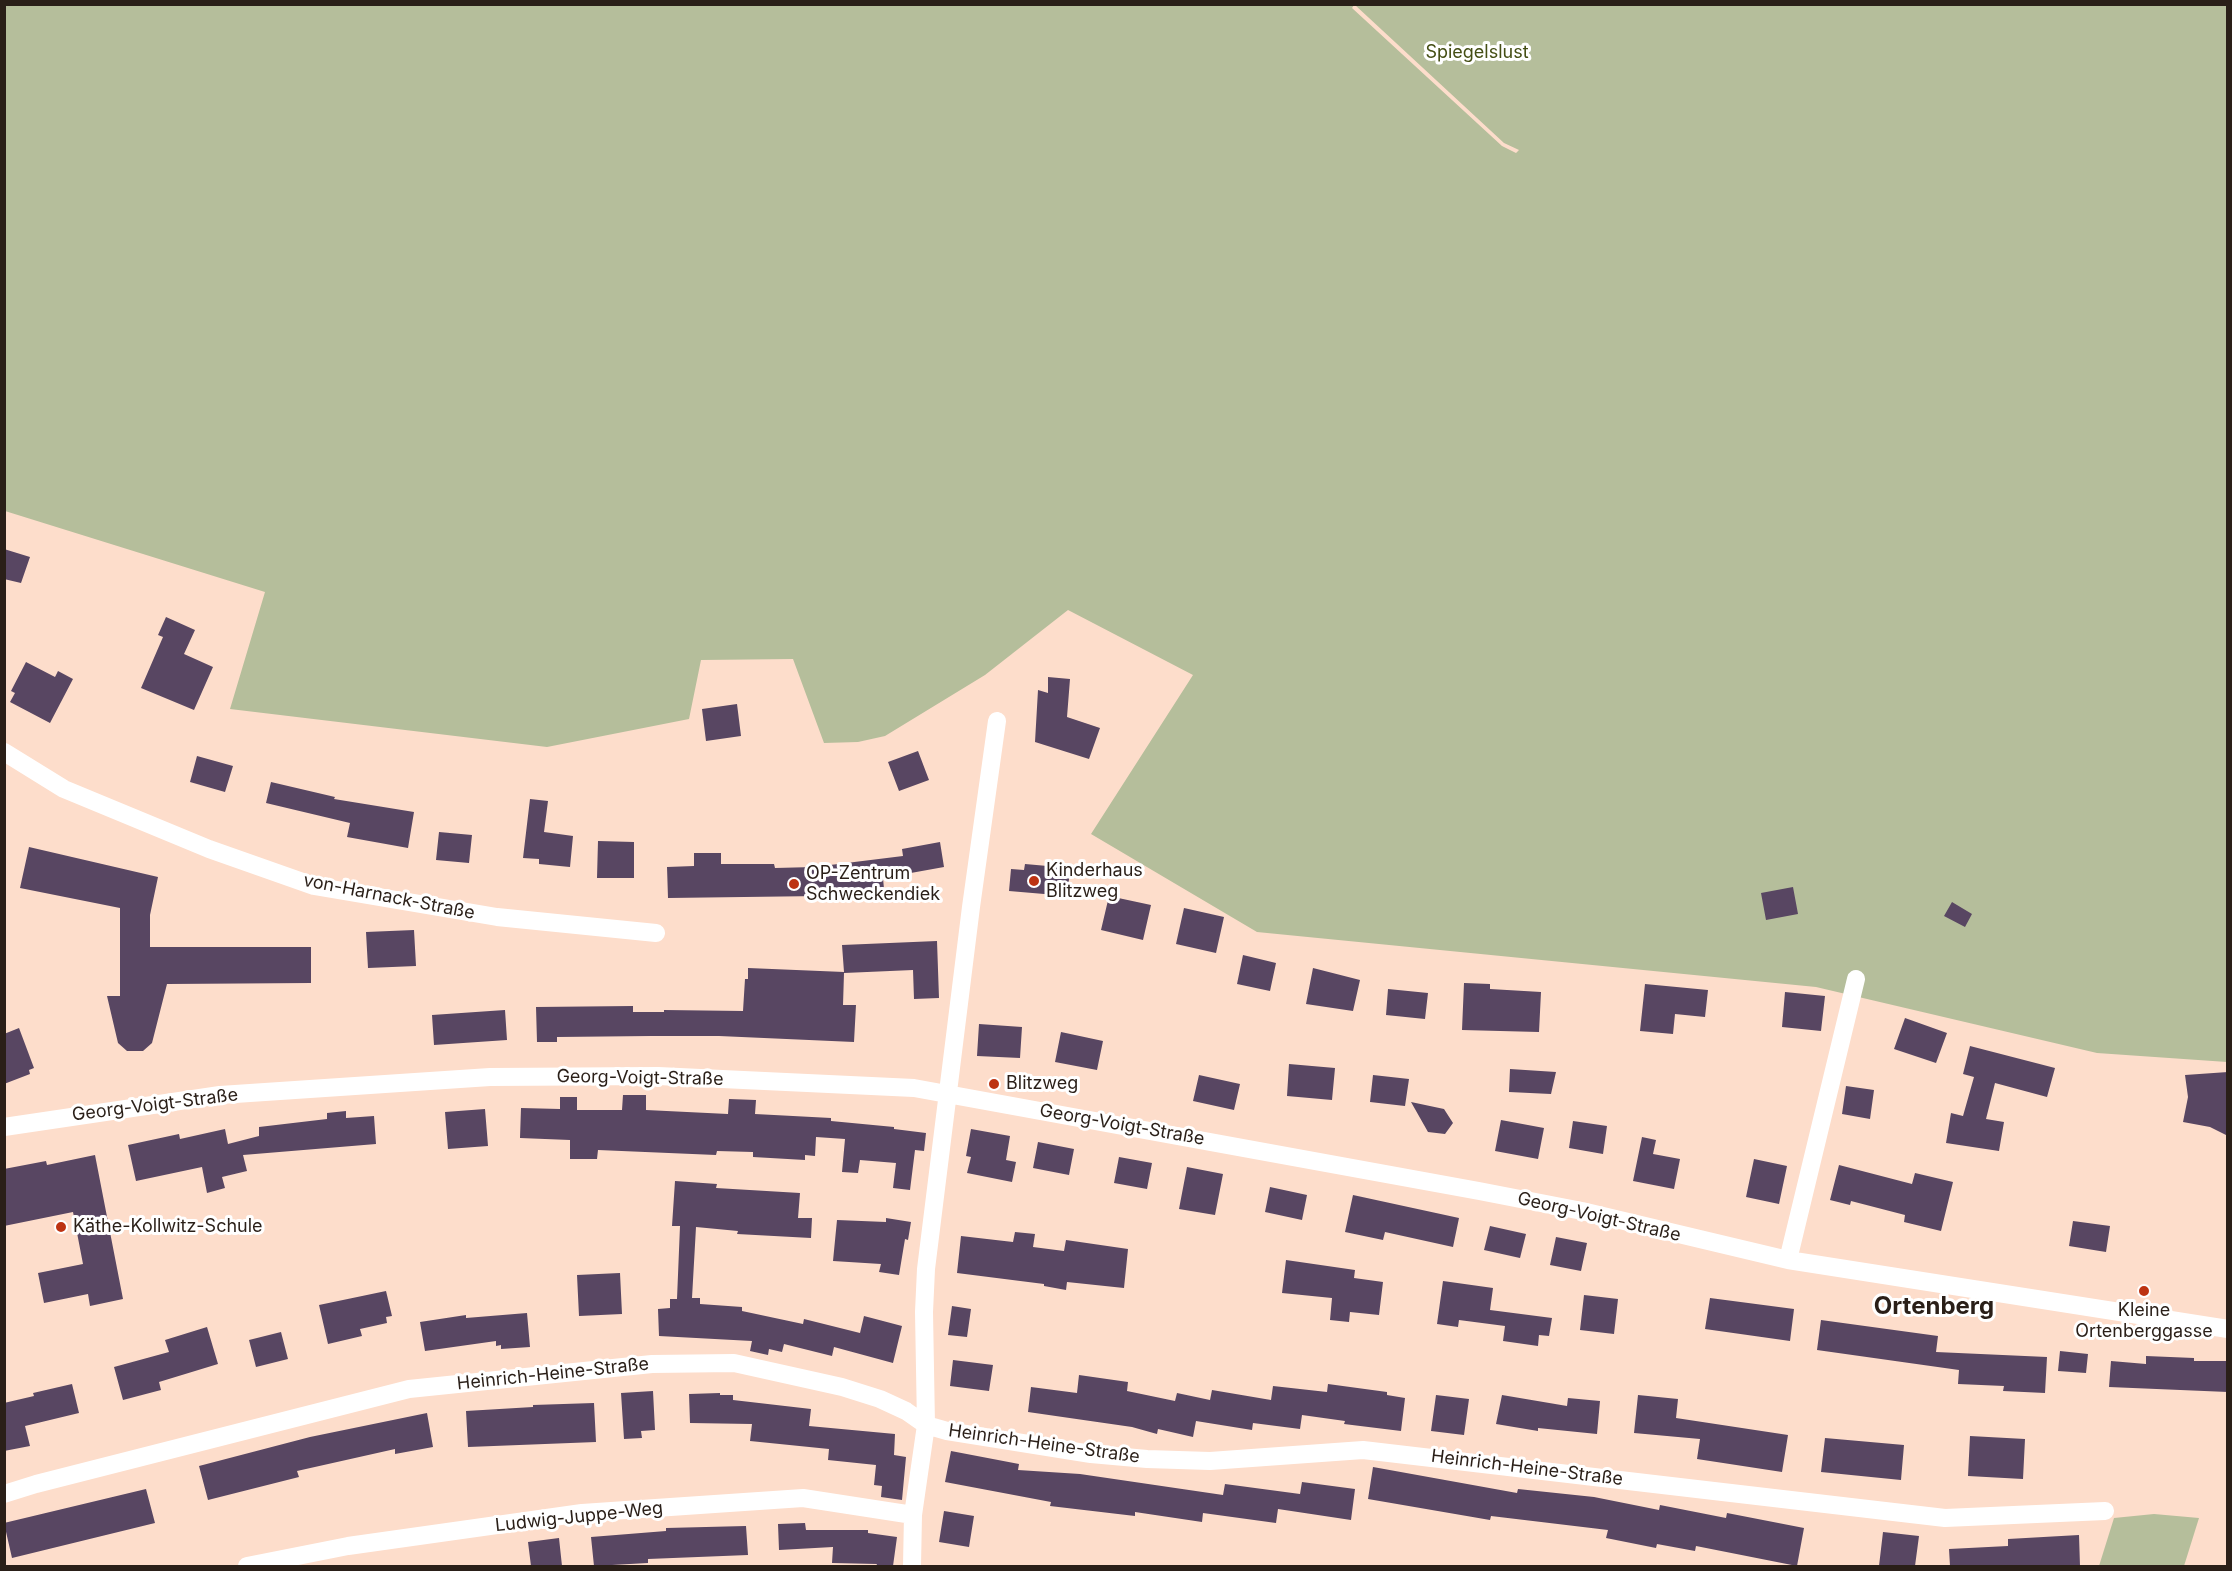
<!DOCTYPE html>
<meta charset="utf-8">
<style>
body{margin:0}
#map{position:relative;width:2232px;height:1571px;overflow:hidden;background:#fdddcb;font-family:Inter,sans-serif}
canvas{display:block}
.frame{position:absolute;inset:0;border:6px solid #2a1f18;pointer-events:none}
</style>
<div id="map">
<canvas width="2232" height="1571"></canvas>
<div class="frame"></div>
</div>
<script>
const context = document.querySelector('canvas').getContext('2d');
context.lineJoin = 'round';
function fillPath(path, color) {
  context.fillStyle = color;
  context.fill(path, 'evenodd');
}
function shape(rows) {
  const path = new Path2D();
  for (const r of rows) {
    path.moveTo(r[0], r[1]);
    for (let i = 2; i < r.length; i += 2) path.lineTo(r[i], r[i + 1]);
  }
  return path;
}
function strokePath(path, color, width, dash) {
  context.strokeStyle = color;
  context.lineWidth = width;
  context.lineCap = dash ? 'butt' : 'round';
  context.setLineDash(dash || []);
  context.stroke(path);
}
function drawText(font, color, halo, rows, align = 'center') {
  context.font = font + ' Inter,sans-serif';
  context.lineWidth = 6;
  context.setLineDash([]);
  context.textBaseline = 'middle';
  context.strokeStyle = halo;
  context.fillStyle = color;
  for (const [text, x, y, turn = 0] of rows) {
    context.save();
    context.translate(x, y);
    context.rotate((+turn || 0) * Math.PI / 180);
    context.textAlign = isNaN(turn) ? turn : align;
    if (halo) context.strokeText(text, 0, 0);
    context.fillText(text, 0, 0);
    context.restore();
  }
}
fillPath(shape([
 [4,5,1354,5,1352,8,1502,146,1516,153,1519,150,1504,143,1355,5,2227,5,2227,1062,2097,1053,1816,987,1257,932,1091,834,1193,675,1068,610,985,675,885,736,858,742,824,743,793,659,701,660,689,719,547,747,230,709,265,592,5,511],
 [2154,1514,2199,1518,2184,1566,2099,1566,2114,1518]
]), '#b5be9b');
fillPath(shape([
 [4,549,30,557,21,583,4,579],
 [166,617,195,630,184,654,213,667,194,710,141,688,163,637,158,635],
 [26,662,55,677,58,671,73,679,50,723,10,702,15,693,11,691],
 [1048,677,1070,679,1067,717,1100,728,1089,759,1035,742,1038,690,1048,693],
 [737,704,741,736,706,741,702,709],
 [918,751,929,780,899,791,888,762],
 [197,756,233,766,225,792,190,782],
 [271,782,335,797,334,799,414,812,408,848,347,837,350,823,266,803],
 [530,799,548,801,544,832,573,836,570,867,539,864,539,859,523,858],
 [439,832,472,835,469,863,436,860],
 [598,841,634,842,634,878,597,878],
 [940,842,944,867,883,878,884,889,820,896,668,898,667,867,694,866,694,853,721,853,721,864,774,864,775,868,814,867,903,856,902,849],
 [29,847,158,877,150,915,150,947,311,947,311,983,167,984,152,1043,143,1051,127,1051,118,1043,107,996,120,996,120,908,20,888],
 [1025,864,1070,868,1068,890,1056,888,1056,895,1009,891,1011,869,1024,870],
 [1793,887,1798,914,1766,920,1761,893],
 [1109,896,1151,905,1143,940,1101,930],
 [1952,902,1972,914,1965,927,1944,916],
 [1184,908,1224,917,1216,953,1176,944],
 [414,930,416,966,368,968,366,932],
 [937,941,939,998,914,999,913,970,844,973,843,1005,856,1005,854,1042,719,1036,651,1036,557,1037,557,1042,537,1042,536,1007,633,1006,633,1012,664,1012,664,1010,743,1011,745,979,748,979,748,968,844,972,842,945],
 [1243,955,1276,963,1270,991,1237,984],
 [1313,968,1360,980,1353,1011,1306,1004],
 [1464,983,1490,984,1490,989,1541,992,1539,1032,1462,1030],
 [1645,984,1708,990,1705,1017,1675,1014,1673,1034,1640,1031],
 [1388,989,1428,993,1425,1019,1386,1015],
 [1785,992,1825,996,1821,1031,1782,1027],
 [505,1010,507,1040,434,1045,432,1015],
 [1905,1018,1947,1033,1936,1063,1894,1049],
 [979,1024,1022,1027,1020,1058,977,1056],
 [19,1028,34,1068,29,1070,30,1074,4,1084,4,1034],
 [1061,1032,1103,1041,1097,1070,1055,1062],
 [1970,1046,2055,1068,2047,1097,1995,1083,1986,1119,2004,1122,1999,1151,1946,1143,1951,1113,1963,1116,1974,1077,1963,1074],
 [1289,1064,1335,1068,1332,1100,1287,1096],
 [1510,1069,1556,1072,1551,1094,1509,1092],
 [2228,1072,2228,1136,2210,1127,2183,1122,2188,1097,2185,1075],
 [1199,1075,1240,1084,1234,1110,1193,1101],
 [1373,1075,1409,1079,1405,1106,1370,1102],
 [1846,1086,1874,1090,1870,1119,1842,1114],
 [623,1095,646,1095,646,1110,728,1114,729,1099,756,1100,755,1114,831,1118,831,1121,894,1127,894,1129,926,1133,924,1151,915,1150,910,1190,893,1188,896,1163,860,1160,858,1173,842,1172,845,1139,816,1137,815,1156,805,1155,805,1160,753,1157,753,1152,717,1151,716,1155,598,1150,597,1159,570,1159,570,1140,520,1138,521,1108,560,1109,560,1097,577,1097,577,1110,622,1110],
 [1411,1102,1444,1109,1453,1123,1445,1134,1428,1132],
 [485,1109,488,1146,448,1149,445,1112],
 [346,1111,346,1118,374,1116,376,1144,243,1155,247,1171,222,1177,225,1188,207,1193,202,1167,136,1181,128,1145,179,1134,180,1139,225,1129,228,1144,259,1136,259,1127,327,1119,327,1113],
 [1501,1120,1544,1128,1538,1159,1495,1151],
 [1573,1121,1607,1126,1603,1154,1569,1148],
 [971,1129,1010,1136,1006,1160,1016,1162,1012,1182,967,1173,971,1157,966,1156],
 [1642,1137,1656,1140,1653,1154,1680,1159,1674,1189,1633,1181],
 [1038,1142,1074,1149,1069,1175,1033,1168],
 [95,1155,123,1299,90,1306,88,1294,44,1303,38,1273,83,1264,73,1212,4,1226,4,1169,46,1161,47,1165],
 [1119,1157,1152,1163,1147,1189,1114,1183],
 [1754,1159,1787,1166,1779,1204,1746,1197],
 [1839,1165,1912,1184,1915,1173,1953,1182,1941,1231,1904,1222,1905,1215,1851,1201,1850,1205,1830,1200],
 [1187,1167,1223,1174,1215,1215,1179,1209],
 [675,1181,717,1184,716,1188,800,1193,798,1218,812,1218,811,1238,737,1234,738,1231,696,1227,692,1298,700,1298,700,1304,742,1307,742,1311,803,1324,804,1319,860,1333,864,1316,902,1326,893,1363,834,1347,832,1356,784,1344,782,1352,769,1349,768,1355,750,1351,752,1341,659,1336,658,1309,670,1308,670,1299,677,1299,680,1226,672,1226],
 [1270,1187,1307,1195,1302,1220,1265,1212],
 [1353,1195,1459,1218,1453,1247,1385,1232,1383,1240,1345,1232],
 [886,1218,911,1222,908,1240,905,1239,899,1275,879,1272,881,1264,833,1261,837,1220,886,1222],
 [2073,1221,2110,1226,2106,1252,2069,1246],
 [1490,1226,1526,1234,1520,1258,1484,1250],
 [1015,1232,1035,1234,1033,1247,1064,1251,1066,1240,1128,1249,1124,1288,1067,1282,1066,1290,1044,1286,1044,1284,957,1273,961,1236,1013,1242],
 [1556,1237,1587,1243,1581,1271,1550,1265],
 [1286,1260,1355,1270,1354,1278,1383,1282,1379,1315,1350,1312,1349,1322,1330,1320,1332,1298,1282,1293],
 [620,1273,622,1314,579,1316,577,1275],
 [1443,1281,1493,1288,1490,1310,1552,1318,1549,1336,1539,1335,1538,1346,1503,1341,1505,1326,1459,1320,1458,1327,1437,1324],
 [386,1291,392,1316,386,1317,387,1323,360,1329,362,1336,328,1344,319,1305],
 [1584,1295,1618,1299,1614,1334,1580,1330],
 [1710,1298,1794,1309,1790,1341,1705,1329],
 [952,1306,971,1309,967,1337,948,1335],
 [527,1313,530,1347,501,1349,501,1345,496,1346,496,1341,425,1351,420,1322,466,1315,466,1318],
 [1821,1320,1938,1336,1936,1352,2047,1357,2045,1393,2003,1391,2004,1386,1958,1384,1959,1370,1817,1350],
 [207,1327,218,1364,159,1382,161,1390,123,1400,114,1367,169,1352,165,1340],
 [281,1332,288,1359,256,1367,249,1340],
 [2060,1351,2088,1354,2086,1373,2058,1371],
 [2146,1356,2194,1358,2194,1361,2226,1361,2228,1392,2109,1387,2111,1361,2146,1364],
 [953,1360,993,1365,989,1391,950,1386],
 [1079,1375,1128,1382,1127,1391,1175,1401,1177,1393,1210,1400,1212,1390,1271,1400,1273,1386,1327,1392,1328,1384,1387,1392,1387,1395,1405,1398,1401,1431,1344,1424,1345,1421,1302,1415,1300,1429,1253,1423,1252,1430,1196,1421,1193,1437,1158,1429,1157,1434,1132,1427,1028,1412,1031,1387,1077,1393],
 [72,1384,79,1413,25,1426,30,1446,4,1451,4,1403,34,1396,33,1393],
 [653,1391,655,1430,641,1431,642,1438,624,1439,621,1393],
 [720,1393,720,1395,733,1395,733,1400,811,1409,809,1426,895,1434,894,1455,906,1457,902,1500,881,1497,882,1486,874,1485,876,1465,828,1460,829,1449,750,1441,752,1424,690,1423,689,1394],
 [1436,1395,1469,1399,1464,1435,1431,1431],
 [1502,1395,1567,1406,1568,1398,1600,1401,1597,1434,1538,1428,1538,1431,1496,1424],
 [1638,1395,1678,1399,1676,1418,1788,1435,1782,1472,1697,1459,1700,1439,1634,1433],
 [594,1403,596,1442,468,1447,466,1411,533,1407,533,1405],
 [427,1413,433,1447,395,1454,395,1449,297,1471,299,1477,208,1500,199,1466,310,1437],
 [1970,1436,2025,1439,2023,1479,1968,1476],
 [1825,1438,1904,1445,1901,1480,1821,1472],
 [951,1451,1019,1464,1018,1470,1080,1474,1223,1495,1225,1484,1300,1494,1302,1482,1355,1489,1351,1520,1278,1509,1276,1523,1203,1513,1202,1522,1135,1512,1135,1516,1050,1506,1051,1502,945,1482],
 [1373,1467,1517,1493,1518,1489,1594,1497,1659,1510,1660,1505,1726,1518,1727,1513,1804,1528,1797,1566,1696,1546,1695,1551,1657,1544,1656,1548,1606,1538,1608,1530,1491,1516,1490,1520,1368,1499],
 [146,1489,155,1523,12,1558,4,1523],
 [944,1511,974,1516,969,1547,939,1542],
 [805,1523,806,1530,868,1530,868,1533,897,1537,893,1566,876,1566,877,1564,832,1563,833,1547,779,1550,778,1524],
 [746,1526,748,1555,648,1559,648,1563,594,1566,591,1537,666,1531,666,1528],
 [1883,1532,1919,1536,1915,1566,1879,1566],
 [2079,1535,2080,1566,1950,1566,1949,1549,2008,1546,2008,1539],
 [559,1538,562,1566,531,1566,528,1542]
]), '#584662');
strokePath(shape([
 [4,752,64,789,209,849,314,886,497,917,656,933],
 [4,1127,220,1095,490,1077,658,1076,914,1088,1479,1191,1582,1211,1788,1260,2228,1329],
 [1788,1260,1856,979],
 [4,1494,36,1484,409,1389,652,1364,734,1363,842,1387,880,1399,906,1411,926,1425,947,1431,1091,1454,1147,1459,1210,1461,1363,1450,1945,1518,2105,1511],
 [247,1566,348,1546,582,1513,803,1498,913,1515],
 [912,1566,913,1515,926,1425,924,1312,926,1269,971,907,997,721]
]), '#fff', 18);
for (const [x, y, r, color] of [
 [1034,881,6,"#bd3312"],
 [794,884,6,"#bd3312"],
 [994,1084,6,"#bd3312"],
 [61,1227,6,"#bd3312"],
 [2144,1291,6,"#bd3312"]
]) {
  const dot = new Path2D();
  dot.arc(x, y, r, 0, 2 * Math.PI);
  context.fillStyle = color;
  context.fill(dot);
  strokePath(dot, '#fff', 2);
}
drawText('18px', '#444e14', '#fff', [
 ["Spiegelslust",1477,53]
]);
drawText('18px', '#2a1f18', '#fff', [
 ["Kinderhaus",1046,871],
 ["Blitzweg",1046,892],
 ["OP-Zentrum",806,874],
 ["Schweckendiek",806,895],
 ["Blitzweg",1006,1084],
 ["Käthe-Kollwitz-Schule",73,1227],
 ["Kleine",2144,1311,"center"],
 ["Ortenberggasse",2144,1332,"center"]
], 'left');
drawText('18px', '#2a1f18', '#fff', [
 ["von-Harnack-Straße",389,897,11],
 ["Georg-Voigt-Straße",640,1078,1],
 ["Georg-Voigt-Straße",155,1105,-7],
 ["Georg-Voigt-Straße",1122,1125,10],
 ["Georg-Voigt-Straße",1599,1217,13],
 ["Heinrich-Heine-Straße",553,1374,-6],
 ["Heinrich-Heine-Straße",1044,1444,8],
 ["Heinrich-Heine-Straße",1527,1468,7],
 ["Ludwig-Juppe-Weg",579,1517,-6]
]);
drawText('bold 24px', '#2a1f18', '#fff', [
 ["Ortenberg",1934,1307]
]);
</script>
